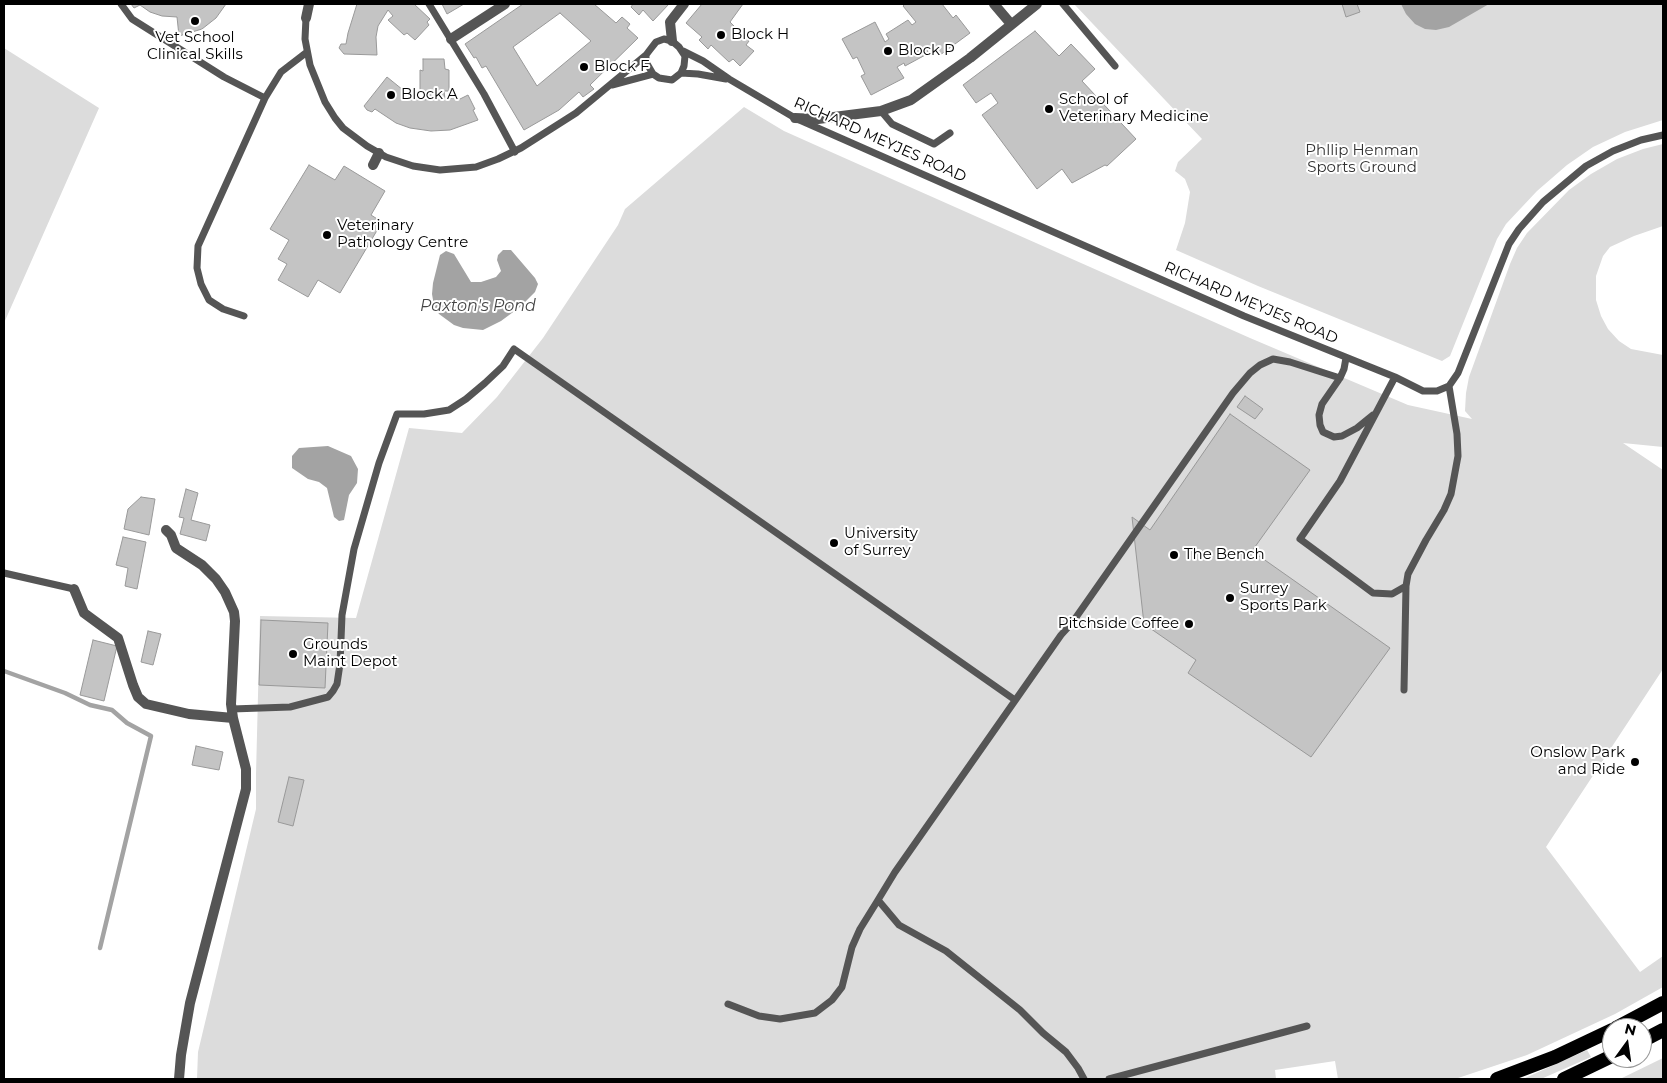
<!DOCTYPE html>
<style>
body{margin:0}
#map{position:relative;width:1667px;height:1083px;overflow:hidden;background:#fff;font-family:Montserrat,sans-serif}
canvas{display:block}
.frame{position:absolute;inset:0;border:5px solid #000;pointer-events:none}
.north{position:absolute;left:1602px;top:1018px;width:50px;height:50px;box-sizing:border-box;background:#fff;border:1px solid #999;border-radius:50%;rotate:14deg;font-size:14px;font-weight:700;line-height:20px;text-align:center;color:#000}
.north::after{content:'';display:block;margin:auto;width:18px;height:22px;background:#000;clip-path:polygon(50% 0,100% 100%,50% 72%,0 100%)}
</style>
<div id="map">
<canvas width="1667" height="1083"></canvas>
<div class="frame"></div>
<div class="north">N</div>
</div>
<script>
const context = document.querySelector('canvas').getContext('2d');
context.lineJoin = 'round';
function fillPath(path, color) {
  context.fillStyle = color;
  context.fill(path, 'evenodd');
}
function shape(rows) {
  const path = new Path2D();
  for (const r of rows) {
    path.moveTo(r[0], r[1]);
    for (let i = 2; i < r.length; i += 2) path.lineTo(r[i], r[i + 1]);
  }
  return path;
}
function strokePath(path, color, width, dash) {
  context.strokeStyle = color;
  context.lineWidth = width;
  context.lineCap = dash ? 'butt' : 'round';
  context.setLineDash(dash || []);
  context.stroke(path);
}
function drawText(font, color, halo, rows, align = 'center') {
  context.font = font + ' Montserrat,sans-serif';
  context.lineWidth = 4;
  context.setLineDash([]);
  context.textBaseline = 'middle';
  context.strokeStyle = halo;
  context.fillStyle = color;
  for (const [text, x, y, turn = 0] of rows) {
    context.save();
    context.translate(x, y);
    context.rotate((+turn || 0) * Math.PI / 180);
    context.textAlign = isNaN(turn) ? turn : align;
    if (halo) context.strokeText(text, 0, 0);
    context.fillText(text, 0, 0);
    context.restore();
  }
}
fillPath(shape([
 [1074,4,1663,4,1663,120,1625,132,1593,147,1567,165,1537,191,1506,224,1497,239,1450,356,1442,361,1258,286,1176,250,1185,223,1190,192,1185,179,1175,171,1178,162,1202,139],
 [4,48,99,108,4,323],
 [744,107,784,131,822,148,1250,338,1408,405,1472,419,1465,411,1466,393,1469,377,1510,264,1517,248,1527,233,1569,190,1591,174,1617,159,1643,149,1663,144,1663,226,1634,236,1610,247,1603,256,1596,276,1596,300,1601,316,1608,329,1619,341,1631,349,1663,355,1663,447,1623,443,1663,470,1663,669,1546,847,1640,972,1663,956,1663,987,1615,1014,1527,1055,1455,1079,1338,1079,1335,1061,1275,1070,1276,1079,197,1079,198,1052,256,809,256,774,260,616,356,618,409,428,462,433,497,397,543,338,618,225,625,209],
 [1587,1050,1591,1057,1541,1079,1523,1079],
 [1663,1058,1663,1079,1620,1079]
]), '#dcdcdc');
fillPath(shape([
 [1401,4,1489,4,1449,27,1436,30,1425,29,1415,24,1406,14],
 [503,250,511,250,535,278,538,284,535,292,520,307,501,321,483,330,463,328,454,325,439,314,434,306,432,294,433,283,440,255,446,251,454,254,471,282,481,282,496,277,501,271,497,260,498,255],
 [328,446,351,456,358,469,357,483,349,495,344,520,339,521,334,517,327,488,319,482,308,479,292,468,292,456,299,448]
]), '#a3a3a3');
strokePath(shape([
 [4,671,65,693,90,705,112,710,127,723,151,736,100,948]
]), '#a3a3a3', 4.5);
const building = shape([
 [131,4,226,4,216,18,202,29,179,36,177,17,162,16,150,12,140,5,134,8,131,4],
 [357,4,414,4,430,19,427,22,429,25,415,40,407,33,404,35,388,20,393,16,388,10,378,26,376,37,377,55,344,54,339,48,341,44,346,44,348,33,357,4],
 [442,4,464,4,447,14,442,4],
 [523,4,594,4,616,23,622,17,630,24,627,28,638,38,590,85,594,89,583,97,579,92,559,110,524,130,486,66,482,68,476,57,474,58,465,44,523,4],
 [560,13,591,41,537,86,513,47,560,13],
 [633,4,669,4,653,21,643,10,639,15,631,7,633,4],
 [702,4,743,4,730,22,749,41,746,45,754,51,740,66,733,59,729,62,711,45,708,49,699,40,702,37,686,23,702,4],
 [905,4,942,4,953,18,956,15,970,33,940,55,932,45,926,49,929,53,905,66,904,63,897,67,904,78,871,95,861,76,865,74,857,57,853,59,842,39,875,22,885,42,889,39,886,34,908,20,912,25,916,22,903,6,905,4],
 [1342,4,1357,4,1360,12,1346,17,1342,4],
 [1035,31,1059,56,1071,44,1095,69,1082,81,1136,139,1107,166,1105,165,1072,183,1062,169,1037,189,982,115,998,103,991,93,976,103,963,85,1035,31],
 [423,59,444,59,445,69,449,70,449,91,444,91,445,99,457,97,458,100,468,95,475,109,473,110,478,120,450,130,431,131,410,128,396,123,375,109,372,112,367,110,364,106,387,77,408,94,426,100,427,92,420,92,420,70,423,71,423,59],
 [309,165,335,180,344,166,385,191,371,215,382,222,340,293,318,280,308,297,278,280,287,264,278,259,289,240,270,229,309,165],
 [1245,396,1263,409,1255,419,1237,407,1245,396],
 [1230,414,1310,470,1252,551,1390,648,1311,757,1188,673,1196,660,1144,624,1132,517,1150,530,1230,414],
 [186,489,198,493,191,520,210,525,206,541,180,534,184,518,179,517,186,489],
 [141,497,155,499,149,535,124,529,128,509,141,497],
 [123,537,146,542,137,589,125,586,128,568,116,565,123,537],
 [261,620,328,623,325,688,259,685,261,620],
 [148,631,161,634,153,665,141,662,148,631],
 [93,640,117,646,104,701,80,695,93,640],
 [196,746,223,752,219,770,192,765,196,746],
 [289,777,304,780,293,826,278,822,289,777]
]);
fillPath(building, '#c4c4c4');
strokePath(building, '#999', 1);
strokePath(shape([
 [121,4,132,19,224,77,265,98],
 [429,4,484,94,515,152],
 [1063,4,1115,66],
 [306,18,305,39,310,65,325,102,335,118,343,128,367,146,386,157,413,166,440,170,476,167,498,159,521,148,576,113,646,55],
 [664,39,672,41,679,47,685,56,684,66,681,73,672,80,659,78,653,74,646,62,646,55,649,51,656,42,664,39],
 [683,51,703,61,729,79,795,118,1244,316,1395,377,1423,391,1437,391,1449,386,1458,373,1509,244,1519,229,1543,202,1586,166,1613,151,1641,140,1663,135],
 [681,73,698,74,726,79],
 [612,85,653,74],
 [881,111,892,124,934,144,950,133],
 [244,316,223,309,209,300,201,284,197,268,198,246,265,98,281,72,307,52],
 [1346,358,1344,369,1340,378,1322,404,1319,415,1320,425,1323,432,1334,437,1342,436,1357,428,1373,415],
 [1395,377,1340,481,1300,539,1373,593,1392,594,1406,586,1408,574,1426,540,1444,510,1451,494,1458,456,1457,434,1449,386],
 [4,573,74,589],
 [1404,690,1406,586],
 [232,709,290,707,328,697,333,691,337,684,340,664,342,615,354,549,379,463,397,414,424,414,449,410,466,399,485,383,503,366,514,349,1015,700],
 [728,1004,759,1016,780,1019,815,1013,832,1000,842,987,852,947,860,929,878,900],
 [1084,1079,1078,1068,1066,1052,1043,1033,1020,1010,946,951,899,925,878,900,895,872,1061,635,1072,623,1233,393,1250,373,1260,365,1273,359,1290,362,1340,378],
 [1109,1079,1307,1026]
]), '#555', 7);
strokePath(shape([
 [994,4,1011,24],
 [306,18,309,4],
 [451,39,505,4],
 [672,41,670,22,684,4],
 [795,118,818,119,881,111,911,100,970,58,1037,4],
 [373,165,379,153],
 [166,530,171,535,176,548,202,565,216,579,225,592,234,612,235,621,231,704,233,718,246,769,246,789,190,1003,181,1055,179,1079],
 [74,589,84,613,118,638,133,685,138,697,146,704,189,714,233,718]
]), '#555', 10);
strokePath(shape([
 [1616,1028,1663,1003],
 [1642,1041,1663,1030],
 [1497,1079,1555,1057,1612,1030],
 [1564,1079,1612,1056]
]), '#000', 14);
for (const [x, y, r, color] of [
 [195,21,5,"#000"],
 [721,35,5,"#000"],
 [888,51,5,"#000"],
 [584,67,5,"#000"],
 [391,95,5,"#000"],
 [1049,109,5,"#000"],
 [327,235,5,"#000"],
 [834,543,5,"#000"],
 [1174,555,5,"#000"],
 [1230,598,5,"#000"],
 [1189,624,5,"#000"],
 [293,654,5,"#000"],
 [1635,762,5,"#000"]
]) {
  const dot = new Path2D();
  dot.arc(x, y, r, 0, 2 * Math.PI);
  context.fillStyle = color;
  context.fill(dot);
  strokePath(dot, '#fff', 2);
}
drawText('15px', '#000', '#fff', [
 ["Block H",731,35],
 ["Vet School",195,38,"center"],
 ["Clinical Skills",195,55,"center"],
 ["Block P",898,51],
 ["Block F",594,67],
 ["Block A",401,95],
 ["School of",1059,100],
 ["Veterinary Medicine",1059,117],
 ["Veterinary",337,226],
 ["Pathology Centre",337,243],
 ["University",844,534],
 ["of Surrey",844,551],
 ["The Bench",1184,555],
 ["Surrey",1240,589],
 ["Sports Park",1240,606],
 ["Pitchside Coffee",1179,624,"right"],
 ["Grounds",303,645],
 ["Maint Depot",303,662],
 ["Onslow Park",1625,753,"right"],
 ["and Ride",1625,770,"right"]
], 'left');
drawText('15px', '#000', '#fff', [
 ["RICHARD MEYJES ROAD",880,140,24],
 ["RICHARD MEYJES ROAD",1251,303,23]
]);
drawText('15px', '#333', '#fff', [
 ["Phllip Henman",1362,151],
 ["Sports Ground",1362,168]
]);
drawText('italic 16px', '#444', '#fff', [
 ["Paxton's Pond",478,306]
]);
</script>
